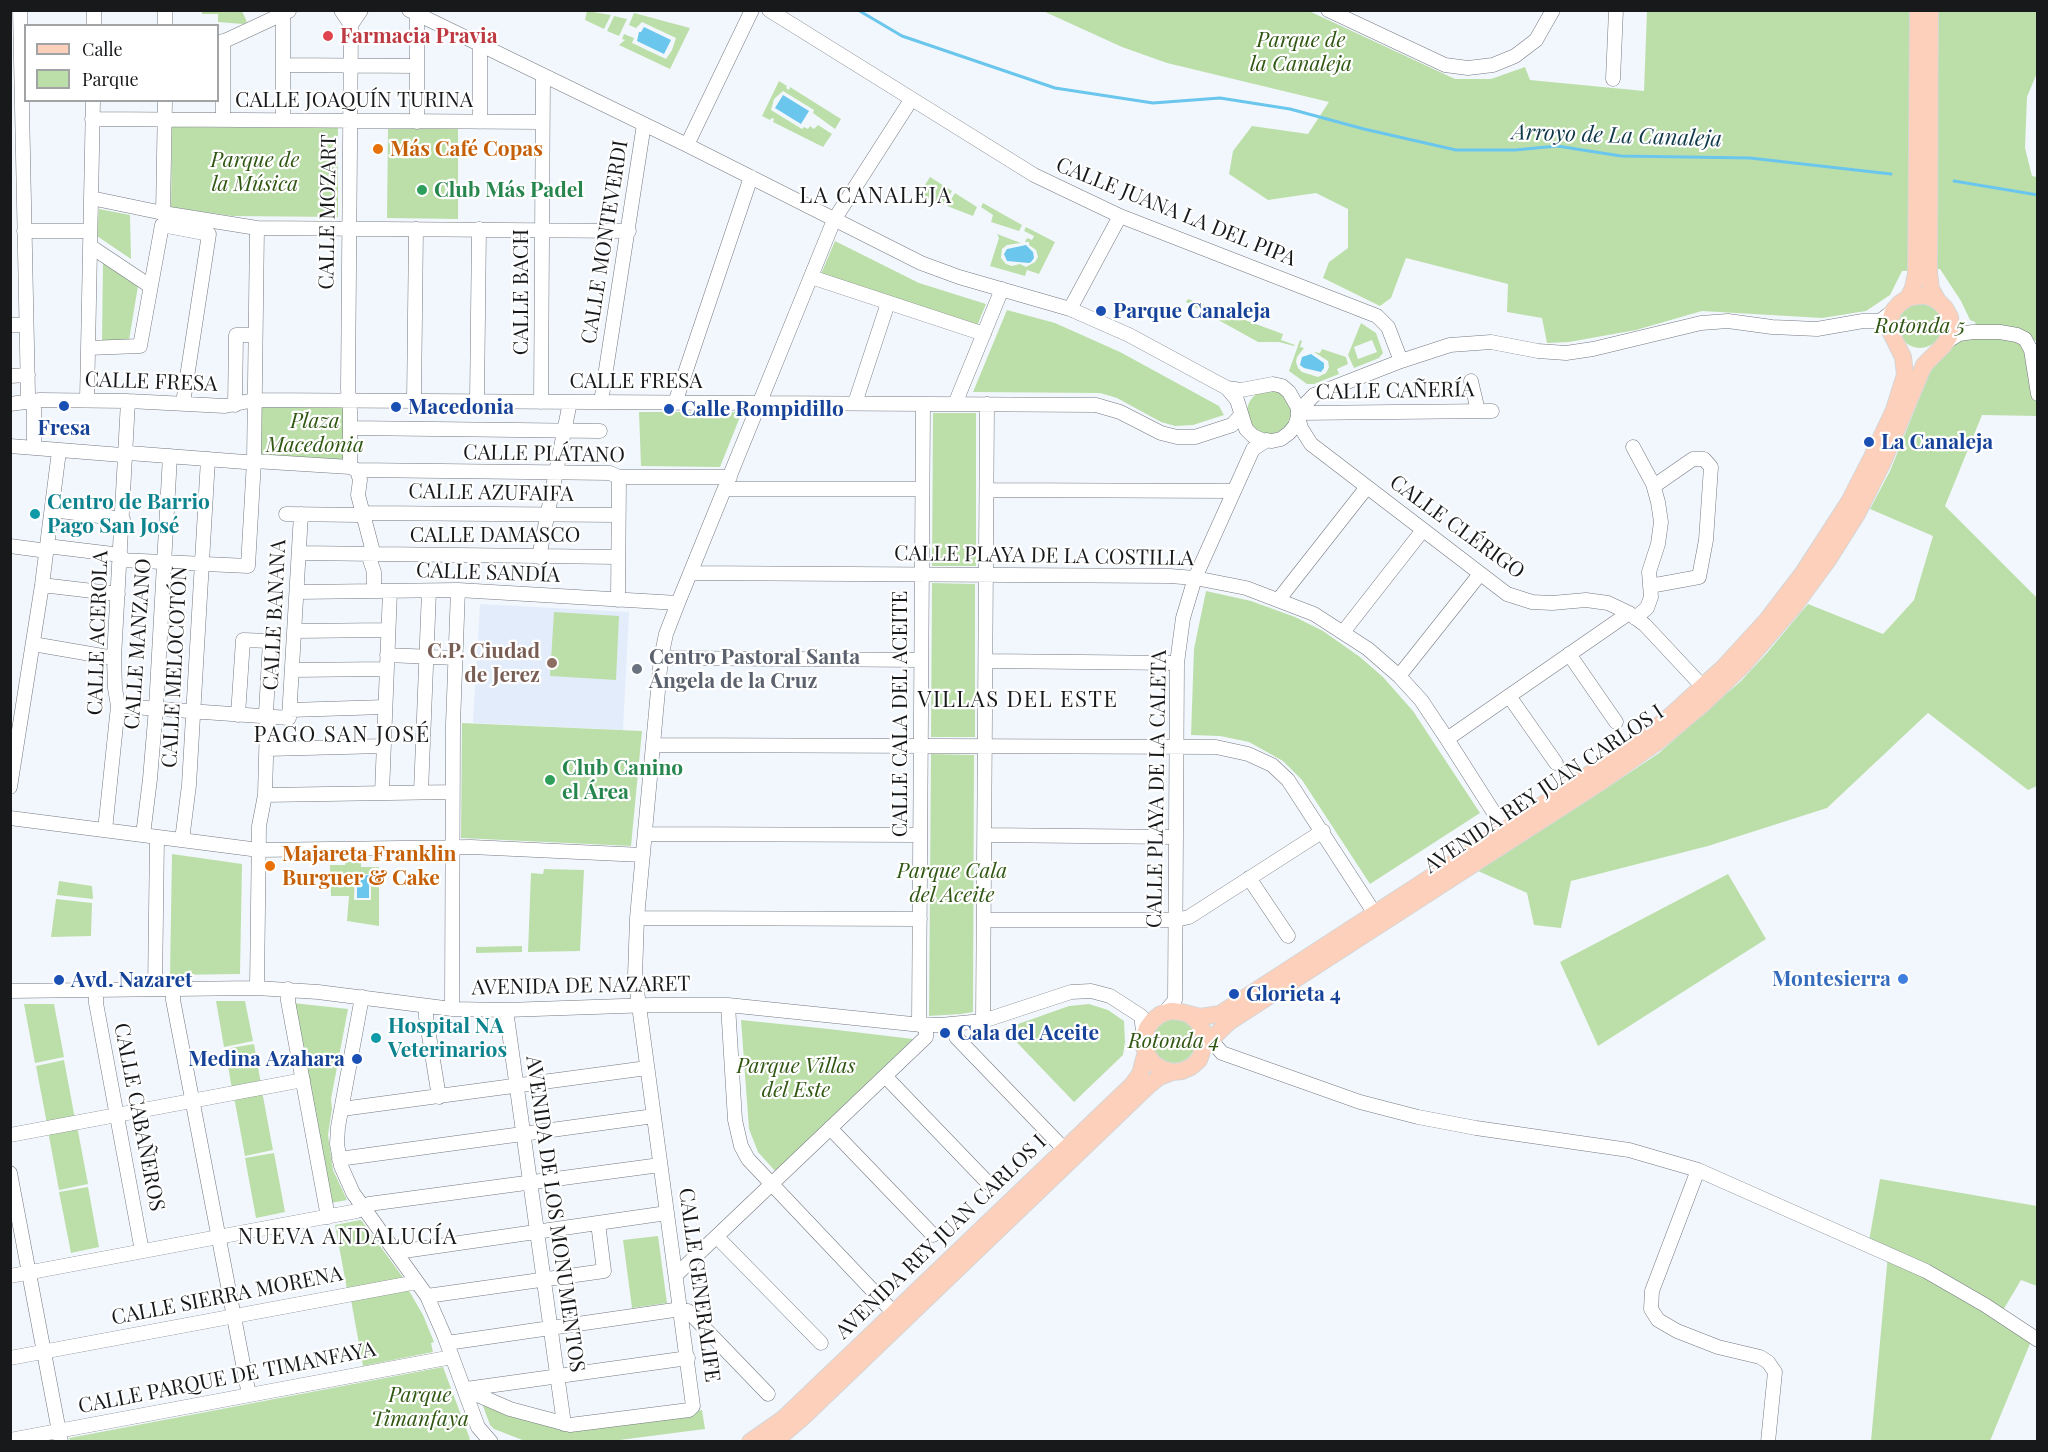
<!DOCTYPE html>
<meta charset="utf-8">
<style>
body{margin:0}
#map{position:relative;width:2048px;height:1452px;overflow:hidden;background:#f2f7fe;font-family:"Playfair Display",serif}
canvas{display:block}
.frame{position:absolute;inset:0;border:12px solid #17191b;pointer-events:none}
.legend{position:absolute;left:24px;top:24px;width:195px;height:78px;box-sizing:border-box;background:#fff;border:2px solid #a2a3a4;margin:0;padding:8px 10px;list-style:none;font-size:18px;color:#17191b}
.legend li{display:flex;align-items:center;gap:12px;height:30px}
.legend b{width:30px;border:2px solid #a2a3a4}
</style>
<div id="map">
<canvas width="2048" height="1452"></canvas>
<div class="frame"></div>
<ul class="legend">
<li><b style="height:8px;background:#fdd0bb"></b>Calle</li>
<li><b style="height:16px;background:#bcdfa9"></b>Parque</li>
</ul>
</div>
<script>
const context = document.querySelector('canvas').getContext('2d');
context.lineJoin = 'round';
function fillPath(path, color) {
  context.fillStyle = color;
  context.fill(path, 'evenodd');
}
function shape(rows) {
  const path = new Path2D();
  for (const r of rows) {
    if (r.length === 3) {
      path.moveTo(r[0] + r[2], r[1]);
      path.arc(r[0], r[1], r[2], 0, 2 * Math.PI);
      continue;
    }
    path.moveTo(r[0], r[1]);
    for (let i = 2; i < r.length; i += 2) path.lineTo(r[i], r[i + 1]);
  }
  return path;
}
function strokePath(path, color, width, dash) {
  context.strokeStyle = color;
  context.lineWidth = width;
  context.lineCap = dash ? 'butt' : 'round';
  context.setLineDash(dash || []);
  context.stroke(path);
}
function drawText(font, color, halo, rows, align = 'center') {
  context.font = font + ' "Playfair Display",serif';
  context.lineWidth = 4.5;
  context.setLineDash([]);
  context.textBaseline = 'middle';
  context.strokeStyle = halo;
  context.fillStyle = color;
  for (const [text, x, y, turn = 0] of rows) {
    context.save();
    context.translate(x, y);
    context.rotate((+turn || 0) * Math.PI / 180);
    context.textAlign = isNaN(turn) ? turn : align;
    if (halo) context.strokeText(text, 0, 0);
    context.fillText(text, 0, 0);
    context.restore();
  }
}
fillPath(shape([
 [480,604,629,612,623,730,473,723]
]), '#e3ecfa');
fillPath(shape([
 [202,11,242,11,247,22,243,24,218,22,218,14,202,14],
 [587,11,611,15,604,29,585,20],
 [1043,11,1309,11,1455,79,1491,79,1525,67,1530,80,1644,91,1647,11,2037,11,2037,73,2027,97,2025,148,2032,176,2037,177,2037,341,1976,326,1975,322,1970,320,1961,301,1940,269,1902,271,1890,295,1866,311,1822,318,1702,311,1636,330,1569,342,1547,343,1542,318,1507,312,1508,284,1406,258,1391,298,1380,306,1323,278,1329,262,1348,248,1348,209,1316,193,1268,200,1229,174,1233,151,1252,126,1308,134,1329,102,1167,63,1122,47],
 [634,13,690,28,670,69,619,45,625,40,622,39,624,34,634,38,632,43,666,59,672,50,676,38,642,22,636,28,629,25],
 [614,16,627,19,619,36,607,31],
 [779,81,787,86,786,88,789,90,790,87,841,119,835,129,813,113,814,110,783,91,774,99,771,110,802,129,804,127,808,129,810,126,814,129,818,125,832,134,823,147,773,122,774,119,772,118,770,120,762,116],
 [172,127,338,128,338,217,232,216,171,207],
 [388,129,458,129,458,219,387,218],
 [930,177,952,191,944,205,919,194],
 [955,193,977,207,973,216,947,206],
 [983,203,1022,225,1019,231,991,222,993,215,981,207],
 [99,209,130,215,131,259,97,236],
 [1026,227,1055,242,1039,274,1027,270,1025,276,990,266,999,238,997,234,1021,243,1007,245,1002,249,1001,258,1006,264,1012,266,1020,264,1026,267,1035,262,1038,257,1036,250,1029,245,1029,242,1025,242,1027,238,1032,240,1034,236,1024,231],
 [835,241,919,283,986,304,977,326,821,274],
 [103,262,138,286,129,340,102,341],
 [1188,299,1283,334,1281,340,1295,345,1294,346,1279,342,1258,342,1186,302],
 [1920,326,22],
 [1007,310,1055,323,1120,352,1219,406,1224,415,1193,425,1175,426,1161,422,1117,398,1100,393,973,392],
 [1361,323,1376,333,1383,353,1379,358,1354,368,1348,355],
 [1372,340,1377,352,1358,359,1354,347],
 [1964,338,2014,338,2023,344,2037,404,2037,416,1982,415,1945,506,2037,598,2037,786,2028,790,1928,713,1827,808,1708,846,1571,881,1561,928,1534,925,1527,893,1478,871,1601,792,1659,753,1741,681,1766,654,1808,604,1883,634,1914,600,1933,536,1870,509,1890,471,1930,372,1953,345],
 [1300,340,1302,341,1300,347,1304,348,1297,357,1296,362,1298,368,1302,372,1318,377,1326,373,1329,367,1328,361,1314,352,1320,353,1322,349,1346,357,1348,364,1337,369,1339,374,1314,384,1307,384,1289,371],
 [1269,412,22],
 [264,406,342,407,343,408,345,457,343,459,340,461,262,456,260,454,261,408],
 [639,412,742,412,720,467,641,466],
 [933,413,976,413,976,566,932,566],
 [932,583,975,584,975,737,931,737],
 [1206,591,1251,601,1295,617,1323,631,1360,657,1383,677,1413,711,1480,813,1370,884,1302,780,1283,761,1249,742,1220,736,1191,735,1194,649],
 [554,612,619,616,616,680,550,676],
 [462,723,642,731,631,846,461,838],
 [931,754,974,755,973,1012,961,1014,929,1016],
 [172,854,242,864,240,974,170,975],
 [346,862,366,862,361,862,361,867,379,867,379,926,347,921,349,896,331,896,330,865,345,865],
 [355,874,373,874,373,877,371,878,371,900,354,900],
 [544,869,584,870,580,951,528,952,531,873,543,874],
 [1728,874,1766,939,1598,1046,1560,962],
 [59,881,92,886,93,899,57,895],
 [56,899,92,903,91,936,51,937],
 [522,946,522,952,476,953,476,947],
 [216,1001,245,1001,253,1041,224,1047],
 [293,1003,348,1009,331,1099,332,1109,328,1135,333,1170,347,1200,331,1203],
 [24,1004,54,1004,64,1057,35,1063],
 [1089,1004,1108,1010,1124,1021,1125,1042,1123,1055,1074,1102,1004,1029,1069,1006],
 [1174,1041,22],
 [741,1020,829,1029,913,1039,775,1171,758,1152,749,1129],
 [254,1044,261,1084,232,1089,225,1049],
 [64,1060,75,1119,47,1124,36,1066],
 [262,1091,273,1150,245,1156,234,1097],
 [77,1126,88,1184,59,1190,48,1131],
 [274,1153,285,1212,256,1218,245,1158],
 [1880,1179,2037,1206,2037,1286,2021,1280,2002,1312,2034,1334,1990,1441,1871,1441,1888,1254,1867,1252],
 [88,1187,99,1247,71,1253,59,1192],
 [360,1220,362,1221,404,1279,347,1289,335,1225],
 [658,1236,667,1303,632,1308,623,1240],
 [408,1289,423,1315,434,1342,431,1343,433,1352,363,1366,351,1300],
 [443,1367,470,1439,468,1441,70,1441,69,1438],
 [484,1403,564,1429,702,1410,705,1429,612,1441,525,1441,494,1429,490,1425,483,1406]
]), '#bcdfa9');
fillPath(shape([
 [644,27,671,40,664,54,637,41,639,32,641,32],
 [783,95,809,111,801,124,775,108],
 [1026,245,1033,252,1034,258,1031,262,1029,263,1007,261,1004,254,1007,249],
 [1311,354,1324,363,1324,368,1321,372,1304,368,1300,365,1302,357],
 [369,875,369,898,357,898,357,876]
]), '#6ac6ec');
strokePath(shape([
 [858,10,902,36,1055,88,1153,103,1220,98,1290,109,1364,129,1456,150,1515,150,1557,146,1621,156,1750,158,1891,174],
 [1954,181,2038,195]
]), '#6ac6ec', 3);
const minor = shape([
 [20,10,28,395,34,409,34,448],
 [341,10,351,25,348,389,350,411,350,467],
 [409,10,687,145,921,263,959,277,1070,309,1129,335,1227,388,1237,400,1246,429,1253,436,1262,440,1272,441,1281,439,1289,433,1295,426,1298,417,1298,408,1289,392,1282,386,1273,384,1241,390,1227,388],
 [769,10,1034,175,1120,216,1377,316,1388,327,1401,361],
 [1328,10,1445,65,1468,68,1493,65,1515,56,1536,40,1553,10],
 [283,13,283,120],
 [417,14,417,122],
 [351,25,361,10],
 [94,26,94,10],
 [165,26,165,10],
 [218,44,289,11],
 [283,65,417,66],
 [1613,79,1616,10],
 [92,119,542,122],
 [223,120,223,41],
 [480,122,480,45],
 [687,145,752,10],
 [91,198,163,213,257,228,629,231],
 [163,213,165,100],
 [24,231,90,231],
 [90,246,150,286],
 [811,277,984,334],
 [1070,309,1120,216],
 [10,325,26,325],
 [1946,342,1959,334,1973,332,2000,332,2017,335,2025,339,2031,350,2038,394],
 [88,348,140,346,162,225,209,234,183,403],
 [10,376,28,375],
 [1471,381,1478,411],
 [87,400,93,100],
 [414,401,416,229],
 [477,401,479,229],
 [541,402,543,75],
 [601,402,644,124],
 [675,403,751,177],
 [855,403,888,303],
 [10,404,40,400,128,401,225,406,254,400,1096,405,1120,412,1161,433,1177,437,1195,437,1232,425,1241,415],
 [955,404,1002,289],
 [235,405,236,335,255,335],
 [1298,412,1314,395,1401,361,1450,345,1491,342,1538,351,1566,353,1593,349,1701,323,1728,321,1772,327,1817,329,1863,321,1880,321,1893,311],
 [1298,413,1492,411],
 [1298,417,1301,428,1311,444,1507,594,1532,602,1552,603,1586,600,1608,603,1629,613,1645,625,1703,687],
 [350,428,600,431],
 [10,446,122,455,129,453,245,462,254,461,257,228],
 [1633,447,1653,484,1658,502,1661,522,1658,544,1649,572,1651,597,1647,608,1635,618],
 [357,470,610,473,619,477,730,477],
 [725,489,922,489],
 [987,490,1234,491],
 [52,510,123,519],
 [286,514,358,515,367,513,618,515],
 [10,546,47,551],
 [47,546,121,555],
 [299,553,618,557],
 [539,557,570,402],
 [120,560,248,566,254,461,350,467,357,470,360,480,358,495,372,548,370,560,374,572,374,591],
 [690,573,1170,576,1195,578,1246,588,1314,614,1368,649,1399,676,1421,700,1447,739,1505,830],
 [42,585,118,594],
 [1650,586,1699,577,1706,540,1711,467,1704,459,1693,459,1654,486],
 [297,592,458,590,678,603],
 [1279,599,1367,487],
 [618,600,619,477],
 [295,631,388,630],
 [1344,631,1423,530],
 [33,644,114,658],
 [1569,654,1616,722],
 [387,655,456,658],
 [661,658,921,660],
 [986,661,1177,663],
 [292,670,386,669],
 [1399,676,1480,574],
 [1509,696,1556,763],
 [118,706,289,718,301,514],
 [290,710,385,707],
 [238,715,243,640,270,641,266,713,267,721,265,795,259,826,257,988],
 [1447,739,1629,613],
 [653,745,1216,747,1248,754,1272,765,1288,780,1375,914],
 [267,749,383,746],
 [10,787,42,585,59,451],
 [421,792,429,591],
 [382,793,390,591],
 [265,795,452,792],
 [10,818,259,850,471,847,643,855],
 [105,830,118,706,115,688,114,658,128,401],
 [645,834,920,835],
 [143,835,150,779,156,708,170,456],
 [985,835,1175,837],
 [182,840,189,785,208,459],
 [1249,878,1288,936],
 [637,918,920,919],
 [984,920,1176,920,1189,917,1323,831],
 [155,989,157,837],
 [173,989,173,1000,249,1395],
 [288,989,288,1001,328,1217],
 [96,990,96,1003,142,1251],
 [10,991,257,988,318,992,452,1009,506,1010,652,1005,728,1005,912,1024,940,1025,983,1021,1071,992,1091,991,1110,996,1141,1016,1144,1037],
 [362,997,338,1127,337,1144,341,1166,353,1193,427,1296,444,1335,478,1427,491,1442],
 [728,1005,735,1120,741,1146,748,1159,894,1313],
 [426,1006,426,1017,439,1097],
 [452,1009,453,724,458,590],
 [506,1010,564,1424],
 [1164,1013,1175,1000,1177,663,1183,618,1195,578,1253,449,1267,440],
 [983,1021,987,404],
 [919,1025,923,404],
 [955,1025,956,1037,1064,1149],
 [1204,1032,1222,1053,1360,1102,1418,1117,1476,1128,1629,1150,1698,1170,1926,1271,1985,1305,2038,1340],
 [885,1076,988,1183],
 [342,1109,647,1068],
 [830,1128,933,1235],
 [10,1135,303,1080],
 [339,1159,654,1116],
 [1698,1170,1652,1291,1651,1309,1658,1320,1677,1331,1718,1347,1760,1357,1768,1362,1775,1372,1768,1442],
 [10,1173,61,1442],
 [717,1237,821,1343],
 [397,1252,667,1213],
 [676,1275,926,1037,926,1025],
 [10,1276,357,1211,369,1204,660,1165],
 [427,1296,604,1271,598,1223],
 [681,1312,688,1311,768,1394],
 [447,1343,681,1309],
 [10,1358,417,1282],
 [464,1389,510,1409,570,1425,689,1410,693,1406,635,976,637,918,661,658,666,634,678,603,834,220,911,100],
 [466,1389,688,1358],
 [10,1440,452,1357]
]);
const major = shape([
 [1908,298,1913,288,1916,274,1918,10],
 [1204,1046,1229,1022,1602,781,1656,743,1703,704,1744,664,1795,605,1828,560,1857,514,1882,464,1924,365,1943,346,1949,337,1951,327,1950,317,1945,308,1938,301,1931,289,1929,273,1930,10],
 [1172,1072,1162,1069,1154,1064,1148,1056,1144,1047,1144,1037,1147,1028,1153,1020,1161,1014,1171,1011,1181,1012,1200,1017,1220,1014,1622,753,1667,719,1723,668,1767,620,1803,573,1849,502,1872,457,1894,410,1905,375,1903,357,1890,331,1890,321,1893,311,1899,304,1908,298,1918,296,1928,296,1938,301],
 [750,1442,783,1419,1132,1085,1140,1074,1146,1052],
 [774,1442,801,1419,1148,1086,1159,1077,1172,1072,1182,1071,1191,1067,1199,1060,1204,1046,1203,1031,1198,1022,1190,1015]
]);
strokePath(minor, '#757980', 15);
strokePath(major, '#d5d6d6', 18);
strokePath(minor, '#fff', 14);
strokePath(major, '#fdd0bb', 16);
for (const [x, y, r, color] of [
 [328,36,6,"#e0444e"],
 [378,149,6,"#e8710a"],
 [422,190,6,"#2e9e5b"],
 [1101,311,6,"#1a4fb4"],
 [64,406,6,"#1a4fb4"],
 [396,407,6,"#1a4fb4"],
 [669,409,6,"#1a4fb4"],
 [1869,442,6,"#1a4fb4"],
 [35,514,6,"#0f9aa8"],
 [552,663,6,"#8d6e63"],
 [637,669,6,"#6b7280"],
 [550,780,6,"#2e9e5b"],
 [270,866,6,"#e8710a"],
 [1903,979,6,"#3f7fe0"],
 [59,980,6,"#1a4fb4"],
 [1234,994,6,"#1a4fb4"],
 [945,1033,6,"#1a4fb4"],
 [376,1038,6,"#0f9aa8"],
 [357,1059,6,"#1a4fb4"]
]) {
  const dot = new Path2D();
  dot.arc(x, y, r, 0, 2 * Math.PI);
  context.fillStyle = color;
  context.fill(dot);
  strokePath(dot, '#fff', 2);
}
drawText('bold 21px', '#be3a42', '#fff', [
 ["Farmacia Pravia",340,36]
], 'left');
drawText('italic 21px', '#305712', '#fff', [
 ["Parque de",1301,40],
 ["la Canaleja",1301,64],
 ["Parque de",255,160],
 ["la Música",255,184],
 ["Rotonda 5",1920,326],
 ["Plaza",315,421],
 ["Macedonia",315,445],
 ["Parque Cala",952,871],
 ["del Aceite",952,895],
 ["Rotonda 4",1174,1041],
 ["Parque Villas",796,1066],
 ["del Este",796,1090],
 ["Parque",420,1395],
 ["Timanfaya",420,1419]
]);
drawText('21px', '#17191b', '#fff', [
 ["CALLE JOAQUÍN TURINA",354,100],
 ["CALLE MOZART",328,212,-89],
 ["CALLE JUANA LA DEL PIPA",1176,212,22],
 ["CALLE MONTEVERDI",605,242,-81],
 ["CALLE BACH",521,292,-90],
 ["CALLE FRESA",636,381],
 ["CALLE FRESA",151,382,2],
 ["CALLE CAÑERÍA",1395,391,-1],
 ["CALLE PLÁTANO",544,454,1],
 ["CALLE AZUFAIFA",491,493,1],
 ["CALLE CLÉRIGO",1457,527,36],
 ["CALLE DAMASCO",495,535],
 ["CALLE PLAYA DE LA COSTILLA",1044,556,1],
 ["CALLE SANDÍA",488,573,2],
 ["CALLE BANANA",275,615,-87],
 ["CALLE ACEROLA",98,633,-88],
 ["CALLE MANZANO",138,644,-86],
 ["CALLE MELOCOTÓN",175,667,-87],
 ["CALLE CALA DEL ACEITE",900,714,-90],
 ["CALLE PLAYA DE LA CALETA",1157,789,-89],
 ["AVENIDA REY JUAN CARLOS I",1544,789,-34],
 ["AVENIDA DE NAZARET",581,986,-1],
 ["CALLE CABAÑEROS",139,1117,79],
 ["AVENIDA DE LOS MONUMENTOS",555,1214,82],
 ["AVENIDA REY JUAN CARLOS I",941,1237,-44],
 ["CALLE GENERALIFE",699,1285,82],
 ["CALLE SIERRA MORENA",227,1296,-11],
 ["CALLE PARQUE DE TIMANFAYA",227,1378,-11]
]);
drawText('bold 21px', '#c56008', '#fff', [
 ["Más Café Copas",390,149],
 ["Majareta Franklin",282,854],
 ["Burguer & Cake",282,878]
], 'left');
drawText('bold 21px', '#27864d', '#fff', [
 ["Club Más Padel",434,190],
 ["Club Canino",562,768],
 ["el Área",562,792]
], 'left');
drawText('bold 21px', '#164399', '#fff', [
 ["Parque Canaleja",1113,311],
 ["Macedonia",408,407],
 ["Calle Rompidillo",681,409],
 ["Fresa",64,428,"center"],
 ["La Canaleja",1881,442],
 ["Avd. Nazaret",71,980],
 ["Glorieta 4",1246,994],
 ["Cala del Aceite",957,1033],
 ["Medina Azahara",345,1059,"right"]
], 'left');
drawText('bold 21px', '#0d838f', '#fff', [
 ["Centro de Barrio",47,502],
 ["Pago San José",47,526],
 ["Hospital NA",388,1026],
 ["Veterinarios",388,1050]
], 'left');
drawText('bold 21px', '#785e54', '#fff', [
 ["C.P. Ciudad",540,651],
 ["de Jerez",540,675]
], 'right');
drawText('bold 21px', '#5b616d', '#fff', [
 ["Centro Pastoral Santa",649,657],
 ["Ángela de la Cruz",649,681]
], 'left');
drawText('bold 21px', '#366cbe', '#fff', [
 ["Montesierra",1891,979]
], 'right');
drawText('italic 22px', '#0f3949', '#fff', [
 ["Arroyo de La Canaleja",1617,136,2]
]);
context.letterSpacing = '1.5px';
drawText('22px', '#17191b', '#fff', [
 ["LA CANALEJA",876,196],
 ["VILLAS DEL ESTE",1018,700],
 ["PAGO SAN JOSÉ",342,735],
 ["NUEVA ANDALUCÍA",348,1237]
]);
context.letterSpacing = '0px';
</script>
